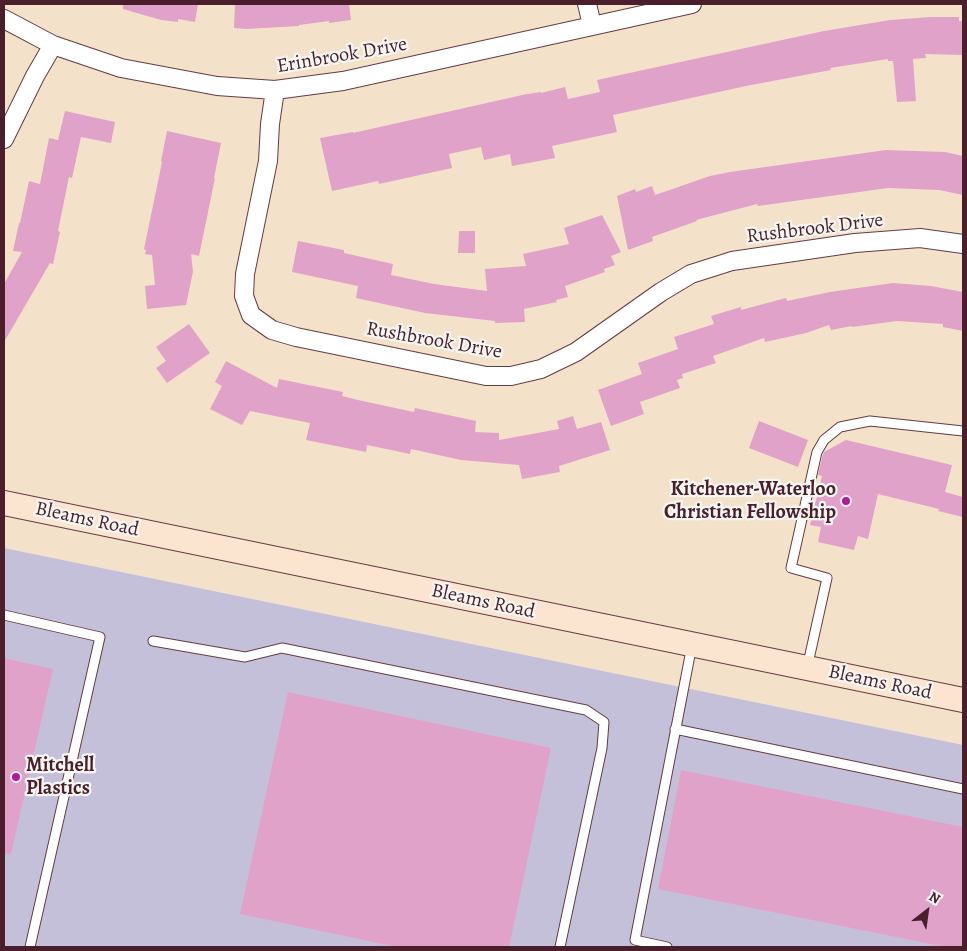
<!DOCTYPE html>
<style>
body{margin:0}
#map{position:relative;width:967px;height:951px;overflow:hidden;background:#f4e1ca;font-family:Alegreya,serif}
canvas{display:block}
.frame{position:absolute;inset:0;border:5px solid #4a1f2b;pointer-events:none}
.north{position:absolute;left:902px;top:886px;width:50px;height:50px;-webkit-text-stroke:4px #f6f6f2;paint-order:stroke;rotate:30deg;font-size:14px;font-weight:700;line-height:20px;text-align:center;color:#4a1f2b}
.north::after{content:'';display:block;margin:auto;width:18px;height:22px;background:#4a1f2b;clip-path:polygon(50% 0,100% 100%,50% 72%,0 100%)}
</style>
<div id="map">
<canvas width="967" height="951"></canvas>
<div class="frame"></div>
<div class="north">N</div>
</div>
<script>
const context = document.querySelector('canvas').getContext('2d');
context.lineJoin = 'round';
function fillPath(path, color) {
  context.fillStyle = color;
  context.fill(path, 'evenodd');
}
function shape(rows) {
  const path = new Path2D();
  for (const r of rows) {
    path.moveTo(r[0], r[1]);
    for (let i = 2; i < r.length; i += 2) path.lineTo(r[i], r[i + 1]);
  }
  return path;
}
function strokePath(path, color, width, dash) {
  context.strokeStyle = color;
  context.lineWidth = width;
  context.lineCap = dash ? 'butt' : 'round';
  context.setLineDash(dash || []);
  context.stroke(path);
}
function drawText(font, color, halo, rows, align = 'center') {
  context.font = font + ' Alegreya,serif';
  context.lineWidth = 4.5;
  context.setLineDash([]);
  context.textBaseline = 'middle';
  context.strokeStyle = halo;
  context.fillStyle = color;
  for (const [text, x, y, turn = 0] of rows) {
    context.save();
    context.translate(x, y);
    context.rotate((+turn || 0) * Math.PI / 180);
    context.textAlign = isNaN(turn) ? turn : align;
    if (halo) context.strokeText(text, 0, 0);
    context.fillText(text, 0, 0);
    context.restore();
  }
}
fillPath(shape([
 [4,548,963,745,963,947,4,947]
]), '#c5c0da');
fillPath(shape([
 [123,4,198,4,195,22,178,19,178,22,161,20,123,9],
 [235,4,349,4,351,20,329,23,329,21,299,25,299,26,246,29,234,28],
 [931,17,959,17,959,21,963,21,963,55,925,54,926,58,913,59,916,101,897,102,893,61,888,61,888,59,830,68,831,70,746,86,613,115,617,132,552,146,555,158,512,166,510,154,484,160,481,147,449,154,452,168,379,184,378,181,332,191,320,138,353,132,353,133,527,94,541,92,541,93,565,87,568,99,600,92,597,80,824,31,890,20],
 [65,111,115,122,111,143,81,137,72,178,69,177,58,231,60,232,53,264,50,263,4,342,4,284,22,252,13,251,19,223,20,223,29,181,40,184,49,138,58,140],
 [167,131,221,143,214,178,215,178,199,256,191,254,193,272,186,305,147,309,145,286,155,285,152,255,145,254,146,250,144,249,162,162,161,161],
 [886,150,945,152,963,156,963,195,939,190,888,188,758,206,757,204,696,220,697,221,652,237,653,241,628,250,617,196,635,189,636,192,652,186,655,195,710,176,730,172],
 [602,215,621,252,611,256,615,265,604,269,605,272,565,286,568,297,556,300,557,302,524,309,525,322,495,323,495,321,425,313,356,298,358,286,292,272,298,241,344,250,344,253,393,264,391,275,434,284,487,291,485,269,526,266,523,254,569,244,564,228],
 [459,231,475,231,475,253,458,253],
 [893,283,931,286,963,292,963,331,943,327,943,324,897,321,852,327,852,326,831,330,829,325,806,333,765,342,764,338,713,356,716,363,682,374,683,378,677,380,680,388,640,402,644,414,611,426,598,390,642,374,638,363,678,349,674,337,714,324,711,316,741,307,741,310,786,298,787,301,830,292],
 [189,324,210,353,167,383,156,368,166,361,156,347],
 [226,361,277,388,279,379,343,392,342,396,358,400,414,412,415,408,476,421,475,432,499,433,499,440,559,429,557,421,573,416,577,429,601,422,610,450,559,466,560,472,522,479,519,465,461,460,411,449,410,454,367,445,366,452,306,440,310,423,250,411,242,425,210,409,222,386,215,382],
 [759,421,808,440,798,467,749,448],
 [846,440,952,465,945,492,963,497,963,517,938,511,939,509,878,494,868,539,858,536,854,550,818,542,821,527,810,525,822,476,818,475,823,454,824,452],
 [4,658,53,669,11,854,4,853],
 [288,692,551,748,509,947,397,947,240,914],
 [681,770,963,827,963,947,946,947,658,889]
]), '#e1a2c9');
const lane = shape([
 [4,615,100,637,30,947],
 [153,641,245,657,282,648,586,710,604,722,602,748,560,947],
 [807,668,827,578,791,568,817,452,824,440,840,427,870,421,963,431],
 [675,729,963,789],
 [667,947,635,940,692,645]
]);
const street = shape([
 [587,4,592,25],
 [4,19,53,45,121,68,217,86,275,90,343,81,692,4],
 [275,90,270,124,268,161,245,274,244,296,251,315,272,330,296,337,486,376,511,376,541,369,576,352,661,292,691,274,732,261,855,243,920,238,963,244],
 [4,139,35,76,53,45]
]);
const secondary = shape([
 [4,503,963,700]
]);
strokePath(lane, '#643c43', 11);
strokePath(street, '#643c43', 20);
strokePath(secondary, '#643c43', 26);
strokePath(lane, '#fff', 9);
strokePath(street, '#fff', 18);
strokePath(secondary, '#fce5d0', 24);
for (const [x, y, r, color] of [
 [846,501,5,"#b5179e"],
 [16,777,5,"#b5179e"]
]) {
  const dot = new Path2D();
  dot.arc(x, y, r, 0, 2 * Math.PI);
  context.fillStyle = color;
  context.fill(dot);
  strokePath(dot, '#f6f6f2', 2);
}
drawText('20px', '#4a1f2b', '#f6f6f2', [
 ["Erinbrook Drive",342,56,-10],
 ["Rushbrook Drive",815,229,-7],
 ["Rushbrook Drive",434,341,10],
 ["Bleams Road",87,520,12],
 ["Bleams Road",483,602,12],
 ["Bleams Road",880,683,12]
]);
drawText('bold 20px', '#4a1f2b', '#f6f6f2', [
 ["Kitchener-Waterloo",836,490],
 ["Christian Fellowship",836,513],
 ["Mitchell",26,766,"left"],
 ["Plastics",26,789,"left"]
], 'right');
</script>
